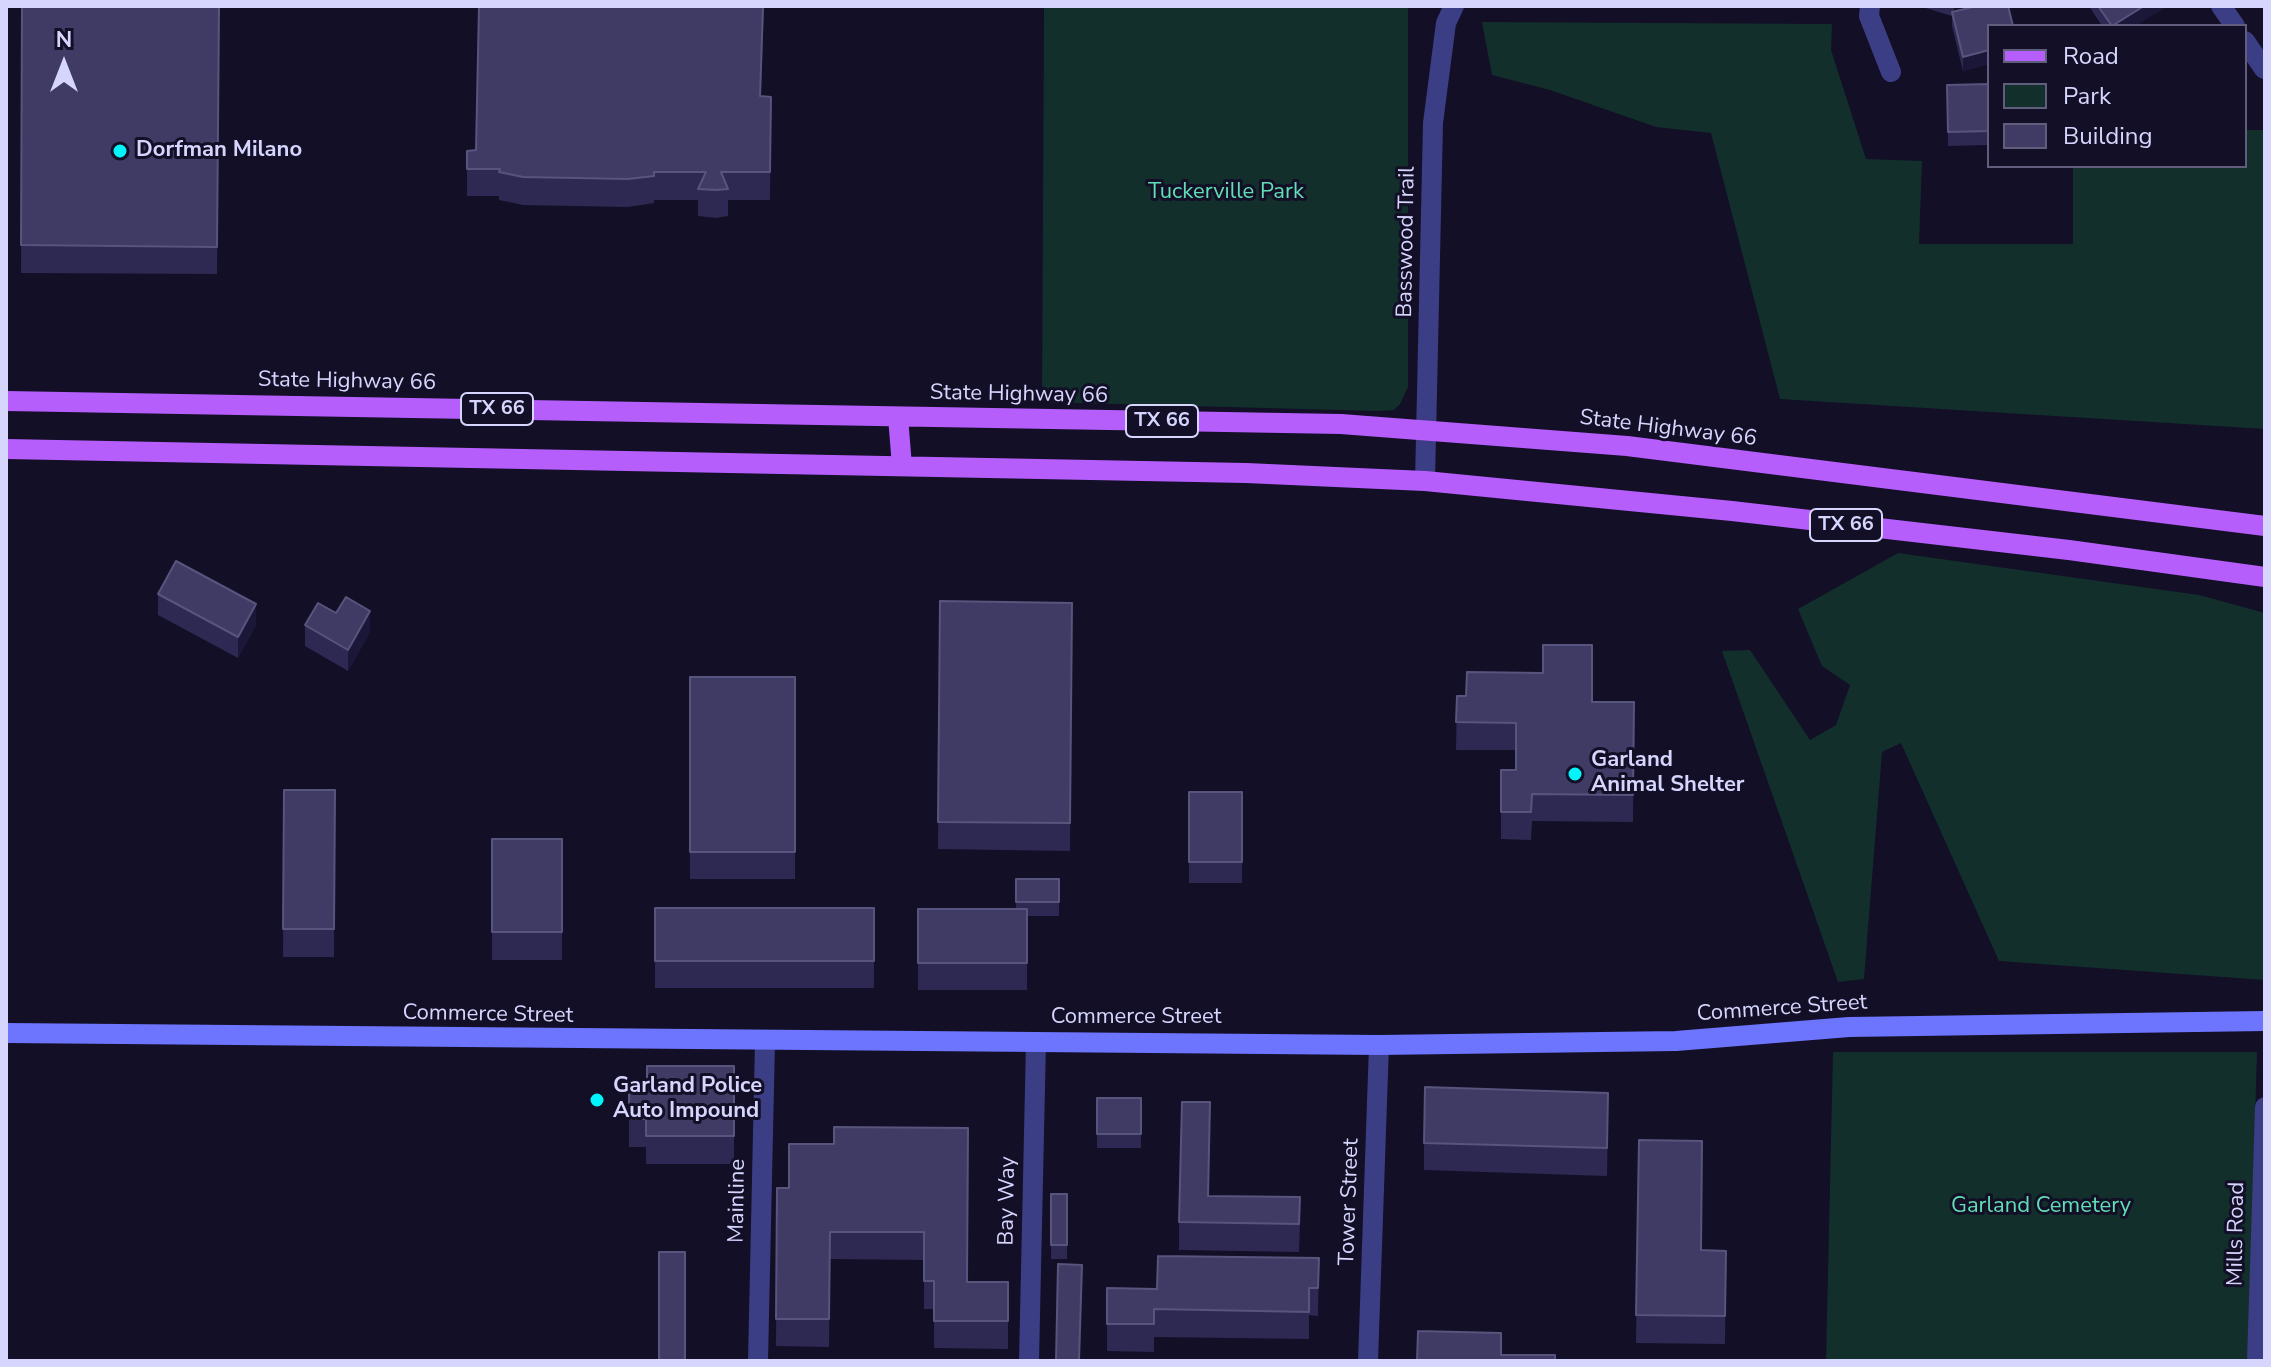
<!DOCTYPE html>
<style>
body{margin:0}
#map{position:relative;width:2271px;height:1367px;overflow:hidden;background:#120f26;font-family:"Nunito Sans",sans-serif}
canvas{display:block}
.frame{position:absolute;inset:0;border:8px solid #d6d5fe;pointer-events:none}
.legend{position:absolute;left:1987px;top:24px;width:260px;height:144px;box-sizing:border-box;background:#120f26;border:2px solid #605e7c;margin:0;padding:10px 14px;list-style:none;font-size:24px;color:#d6d5fe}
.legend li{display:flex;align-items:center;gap:16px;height:40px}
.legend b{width:40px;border:2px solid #605e7c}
.north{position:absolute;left:24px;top:24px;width:80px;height:80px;-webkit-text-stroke:6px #120f26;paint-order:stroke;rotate:0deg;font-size:22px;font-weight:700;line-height:32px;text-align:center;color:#d6d5fe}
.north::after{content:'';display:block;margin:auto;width:28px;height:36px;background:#d6d5fe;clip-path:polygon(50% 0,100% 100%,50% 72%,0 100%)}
</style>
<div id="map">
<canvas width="2271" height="1367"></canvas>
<div class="frame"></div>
<ul class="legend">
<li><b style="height:10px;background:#b55efc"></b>Road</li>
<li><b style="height:22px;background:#122f2c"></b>Park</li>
<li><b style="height:22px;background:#403b65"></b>Building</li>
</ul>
<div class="north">N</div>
</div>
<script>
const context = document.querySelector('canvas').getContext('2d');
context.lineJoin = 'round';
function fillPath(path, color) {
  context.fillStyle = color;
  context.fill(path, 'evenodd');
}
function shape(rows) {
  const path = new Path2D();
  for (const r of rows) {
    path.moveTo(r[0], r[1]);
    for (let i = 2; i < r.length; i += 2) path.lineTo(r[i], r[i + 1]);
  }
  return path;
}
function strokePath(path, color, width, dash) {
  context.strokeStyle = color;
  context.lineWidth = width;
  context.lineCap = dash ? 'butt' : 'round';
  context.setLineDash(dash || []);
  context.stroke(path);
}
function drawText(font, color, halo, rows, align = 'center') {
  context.font = font + ' "Nunito Sans",sans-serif';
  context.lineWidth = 6;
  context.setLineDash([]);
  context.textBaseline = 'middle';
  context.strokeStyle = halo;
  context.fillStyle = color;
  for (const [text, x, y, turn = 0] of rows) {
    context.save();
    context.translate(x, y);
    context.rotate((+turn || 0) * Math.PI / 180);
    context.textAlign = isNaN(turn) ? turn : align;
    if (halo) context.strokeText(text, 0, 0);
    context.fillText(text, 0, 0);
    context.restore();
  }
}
fillPath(shape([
 [1044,6,1408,6,1408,387,1400,404,1394,410,1377,411,1042,402],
 [1482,22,1832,24,1831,50,1866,159,1922,161,1919,244,2073,244,2073,166,2245,166,2245,130,2265,130,2265,429,1780,399,1711,133,1656,127,1550,90,1492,75],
 [1898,553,2199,595,2265,613,2265,980,1999,961,1901,743,1882,752,1864,979,1838,982,1722,651,1750,650,1810,740,1836,725,1850,685,1822,666,1798,609],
 [1833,1052,2257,1052,2248,1361,1826,1361]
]), '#122f2c');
strokePath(shape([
 [1870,6,1869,16,1891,72],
 [2221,6,2235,26],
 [2245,41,2264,69],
 [1425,481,1433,123,1446,23,1454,6],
 [758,1361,765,1041],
 [1029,1361,1036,1042],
 [1368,1361,1379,1045],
 [2257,1361,2265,1107]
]), '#3b3e84', 20);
strokePath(shape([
 [6,1033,1379,1045,1676,1041,1849,1027,2265,1021]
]), '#6d74fd', 20);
strokePath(shape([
 [6,401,1341,424,1627,446,2265,526],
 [898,417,902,466],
 [6,449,1246,473,1425,481,1732,511,2069,550,2265,577]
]), '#b55efc', 20);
fillPath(shape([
 [22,6,219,6,217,274,21,273],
 [479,6,764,6,761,96,771,97,770,200,728,200,728,216,716,218,698,216,698,200,654,200,654,203,628,207,523,205,499,200,499,196,467,196,467,151,476,150],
 [1919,6,1955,6,1953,12,1989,26,1989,64,1963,71,1952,26,1952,16],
 [2089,6,2166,6,2166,7,2134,26,2102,26],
 [1989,84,1989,145,1948,146,1947,85],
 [158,594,256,625,238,658,158,615],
 [940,601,1072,603,1070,851,938,849],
 [305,625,370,632,348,671,305,646],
 [690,677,795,677,795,879,690,879],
 [1457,696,1592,702,1634,702,1633,822,1532,821,1531,840,1501,839,1501,770,1516,770,1516,750,1456,750],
 [284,790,335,790,334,957,283,957],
 [1189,792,1242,792,1242,883,1189,883],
 [492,839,562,839,562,960,492,960],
 [1016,879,1059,879,1059,916,1027,916,1027,990,918,990,918,909,1016,909],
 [655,908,874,908,874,988,655,988],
 [734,1066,734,1164,646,1164,646,1147,629,1147,629,1084,647,1084],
 [1097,1098,1141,1098,1141,1148,1097,1148],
 [1608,1121,1607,1176,1424,1170,1424,1143],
 [834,1127,967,1282,1008,1282,1008,1349,934,1348,934,1309,924,1309,924,1260,830,1259,829,1347,776,1346,777,1188,789,1188,834,1144],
 [1210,1130,1208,1196,1300,1225,1299,1252,1179,1250,1179,1222],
 [1639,1140,1701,1250,1726,1251,1725,1344,1636,1343],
 [1051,1194,1067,1194,1067,1259,1051,1259],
 [1319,1258,1318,1316,1309,1315,1309,1339,1154,1337,1154,1352,1107,1351,1107,1288,1157,1289]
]), '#2e2953');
fillPath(shape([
 [2144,6,2166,7,2134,26,2112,26],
 [1989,50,1989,64,1963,71,1963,57],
 [256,604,256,625,238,658,238,637],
 [370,611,370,632,348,671,348,650]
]), '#1b1739');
const building = shape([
 [22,6,219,6,217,247,21,245,22,6],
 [479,6,763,6,760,96,771,97,770,172,721,172,728,189,716,190,698,189,706,172,654,172,654,176,628,179,523,177,499,172,500,169,467,169,467,151,476,150,479,6],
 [1977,6,2008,6,2013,26,1989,26,1989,50,1963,57,1952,12,1977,6],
 [2098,6,2144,6,2112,26,2098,6],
 [1989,84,1989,131,1948,132,1947,85,1989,84],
 [176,561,256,604,238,637,158,594,176,561],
 [346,597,370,611,348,650,305,625,318,603,336,613,346,597],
 [940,601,1072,603,1070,823,938,822,940,601],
 [1543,645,1592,645,1592,702,1634,702,1633,795,1532,794,1531,812,1501,812,1501,770,1516,770,1516,723,1456,722,1457,696,1466,696,1467,672,1543,673,1543,645],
 [690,677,795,677,795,852,690,852,690,677],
 [284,790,335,790,334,929,283,929,284,790],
 [1189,792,1242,792,1242,862,1189,862,1189,792],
 [492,839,562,839,562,932,492,932,492,839],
 [1016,879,1059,879,1059,902,1016,902,1016,879],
 [655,908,874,908,874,961,655,961,655,908],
 [918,909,1027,909,1027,963,918,963,918,909],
 [647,1066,734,1066,734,1136,646,1136,646,1119,629,1119,629,1084,647,1084,647,1066],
 [1425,1087,1608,1093,1607,1148,1424,1143,1425,1087],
 [1097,1098,1141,1098,1141,1134,1097,1134,1097,1098],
 [1182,1102,1210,1102,1208,1196,1300,1197,1299,1224,1179,1222,1182,1102],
 [834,1127,968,1128,967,1282,1008,1282,1008,1321,934,1321,934,1281,924,1281,924,1232,830,1232,829,1319,776,1319,777,1188,789,1188,789,1144,834,1144,834,1127],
 [1639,1140,1702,1141,1701,1250,1726,1251,1725,1316,1636,1315,1639,1140],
 [1051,1194,1067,1194,1067,1245,1051,1245,1051,1194],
 [659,1252,685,1252,685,1361,659,1361,659,1252],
 [1158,1256,1319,1258,1318,1288,1309,1288,1309,1312,1154,1309,1154,1324,1107,1324,1107,1288,1157,1289,1158,1256],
 [1058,1264,1082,1265,1079,1361,1056,1361,1058,1264],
 [1418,1331,1501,1333,1501,1355,1555,1355,1555,1361,1417,1361,1418,1331]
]);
fillPath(building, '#403b65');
strokePath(building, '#57547d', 2);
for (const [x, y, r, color] of [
 [120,151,8,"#04f4fb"],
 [1575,774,8,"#04f4fb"],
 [597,1100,8,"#04f4fb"]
]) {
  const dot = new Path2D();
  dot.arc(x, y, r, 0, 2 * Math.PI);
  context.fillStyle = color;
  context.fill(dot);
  strokePath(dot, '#120f26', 3);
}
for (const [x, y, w] of [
 [497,409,72],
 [1162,421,72],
 [1846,525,72]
]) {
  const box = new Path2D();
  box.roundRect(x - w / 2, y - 16, w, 32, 6);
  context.fillStyle = '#120f26';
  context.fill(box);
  strokePath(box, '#d6d5fe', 2);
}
drawText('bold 20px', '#d6d5fe', null, [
 ["TX 66",497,409],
 ["TX 66",1162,421],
 ["TX 66",1846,525]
]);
drawText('bold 22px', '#d6d5fe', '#120f26', [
 ["Dorfman Milano",136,151],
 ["Garland",1591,761],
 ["Animal Shelter",1591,786],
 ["Garland Police",613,1087],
 ["Auto Impound",613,1112]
], 'left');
drawText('22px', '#61deb5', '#120f26', [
 ["Tuckerville Park",1226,193],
 ["Garland Cemetery",2041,1207]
]);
drawText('22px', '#d6d5fe', '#120f26', [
 ["Basswood Trail",1407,242,-89],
 ["State Highway 66",347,382,1],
 ["State Highway 66",1019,395,1],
 ["State Highway 66",1668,429,7],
 ["Commerce Street",1782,1009,-4],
 ["Commerce Street",488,1015,1],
 ["Commerce Street",1136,1018],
 ["Mainline",738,1201,-89],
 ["Bay Way",1008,1201,-89],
 ["Tower Street",1350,1202,-88],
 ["Mills Road",2237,1234,-89]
]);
</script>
